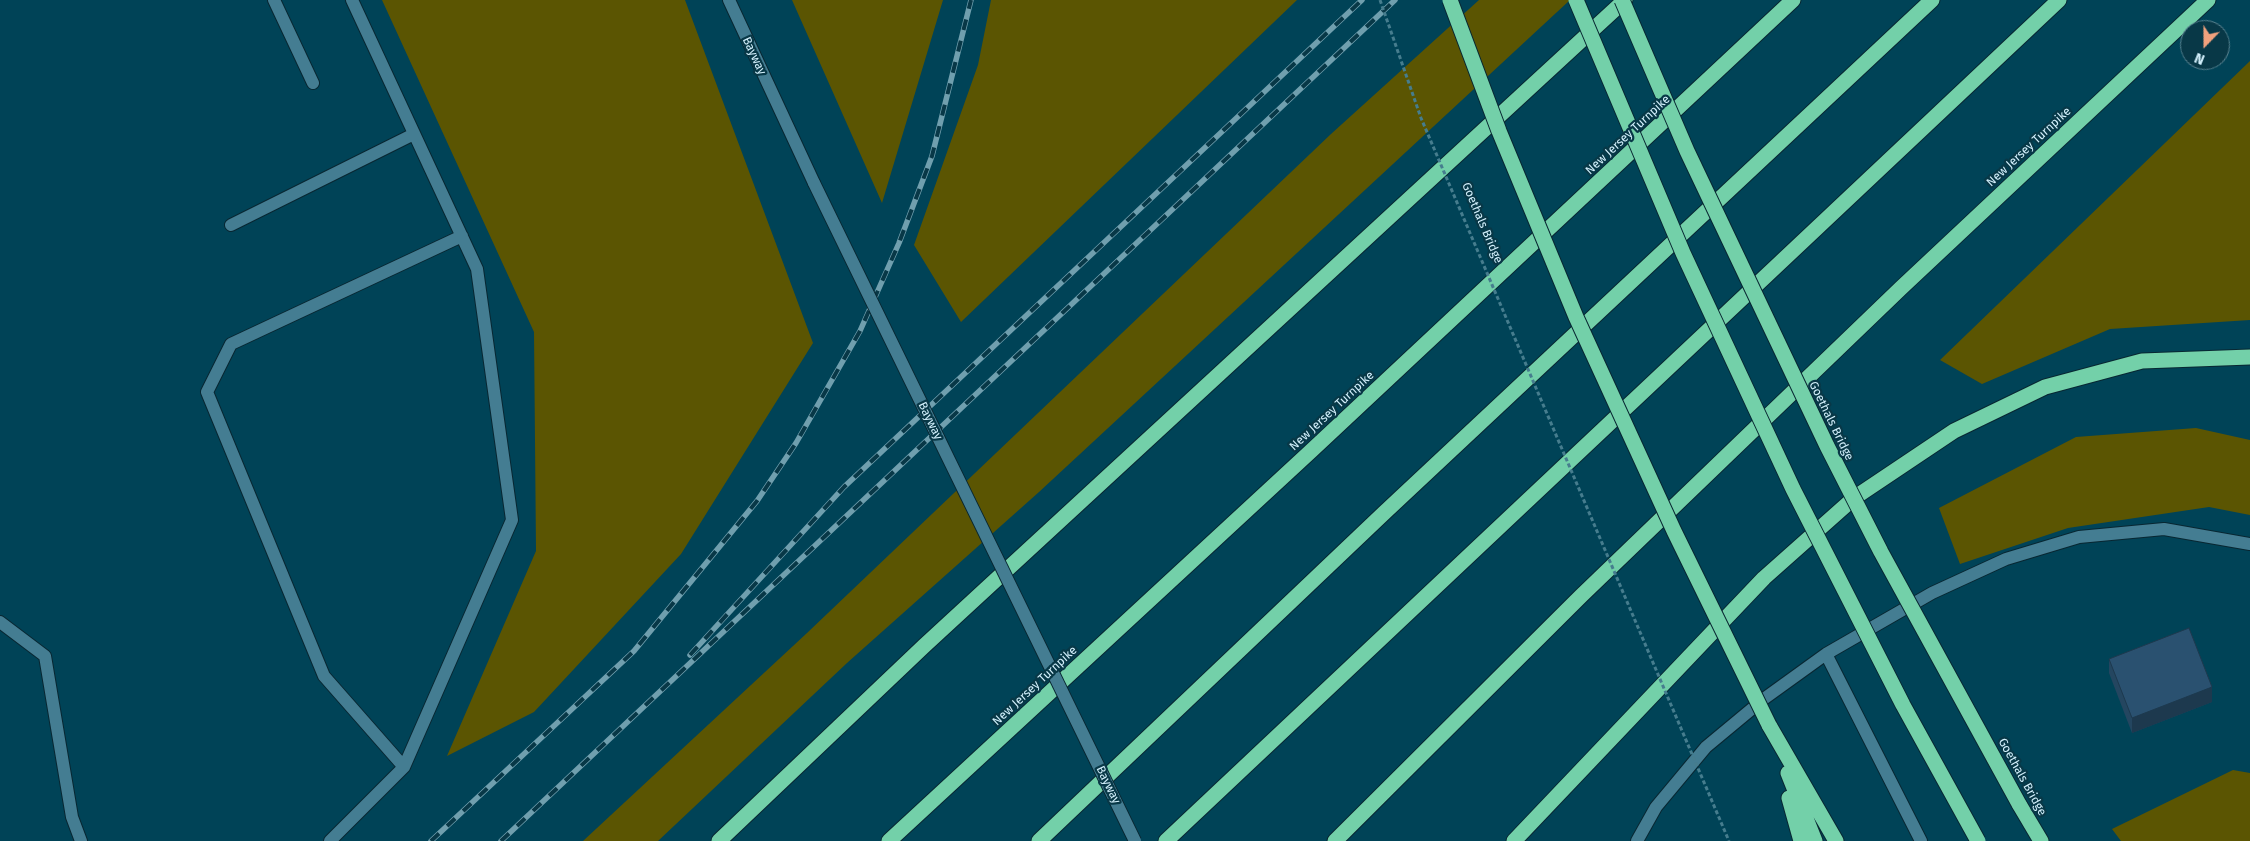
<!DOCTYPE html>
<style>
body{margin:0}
#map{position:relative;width:2250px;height:841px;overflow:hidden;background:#004357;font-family:"Fira Sans",sans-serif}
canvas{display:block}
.north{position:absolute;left:2180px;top:20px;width:50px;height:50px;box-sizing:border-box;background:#083847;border:1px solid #5a8290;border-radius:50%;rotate:202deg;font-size:14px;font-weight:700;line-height:20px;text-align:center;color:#d4f1fd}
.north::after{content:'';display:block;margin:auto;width:18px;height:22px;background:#f1a17d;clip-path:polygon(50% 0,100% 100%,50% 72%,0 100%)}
</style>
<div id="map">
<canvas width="2250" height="841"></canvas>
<div class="north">N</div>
</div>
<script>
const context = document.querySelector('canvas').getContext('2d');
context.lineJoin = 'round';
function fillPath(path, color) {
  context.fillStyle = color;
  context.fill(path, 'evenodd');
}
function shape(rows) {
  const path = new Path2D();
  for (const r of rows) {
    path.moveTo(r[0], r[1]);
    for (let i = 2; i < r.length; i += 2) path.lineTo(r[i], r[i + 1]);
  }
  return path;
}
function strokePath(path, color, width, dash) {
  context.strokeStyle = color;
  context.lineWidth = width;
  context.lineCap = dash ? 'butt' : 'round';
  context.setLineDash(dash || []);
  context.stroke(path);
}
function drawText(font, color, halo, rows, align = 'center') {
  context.font = font + ' "Fira Sans",sans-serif';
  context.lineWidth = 4.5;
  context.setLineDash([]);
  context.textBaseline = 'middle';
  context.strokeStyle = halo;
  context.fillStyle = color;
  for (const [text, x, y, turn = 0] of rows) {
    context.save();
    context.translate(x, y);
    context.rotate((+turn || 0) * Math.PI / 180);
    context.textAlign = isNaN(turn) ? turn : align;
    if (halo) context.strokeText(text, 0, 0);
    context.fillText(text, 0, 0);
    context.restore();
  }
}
fillPath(shape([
 [382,0,685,0,813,343,681,554,534,712,447,756,536,551,534,332],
 [792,0,943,0,882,203],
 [991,0,1297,0,961,322,914,245,978,65],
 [1479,0,1570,0,1039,492,847,663,658,841,583,841,807,633,1331,134],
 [2250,61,2250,320,2110,329,1982,384,1940,360],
 [2196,428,2250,440,2250,515,2209,507,2068,528,1960,564,1939,508,2076,437],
 [2233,770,2250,773,2250,841,2121,841,2112,829]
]), '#5b5502');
const lane = shape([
 [274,0,313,83],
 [231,225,414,134],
 [0,622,45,656,72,817,81,841],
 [1826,654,1921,841],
 [404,767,324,676,207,392,231,344,462,236],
 [330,841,404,767,512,520,477,269,352,0],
 [1637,841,1656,807,1706,747,1765,698,1826,654,1932,593,2006,559,2079,537,2164,529,2250,544]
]);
const secondary = shape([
 [729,0,814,183]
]);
const highway = shape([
 [1769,725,1836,841],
 [1788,773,1815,841],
 [1789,798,1801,841],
 [2019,804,2041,841],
 [719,841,924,646,1625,0],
 [889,841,1311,451,1793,0],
 [1039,841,1384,513,1932,0],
 [1166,841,2059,0],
 [1335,841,1581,596,1901,288,2208,0],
 [1514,841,1764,578,1854,498,1954,431,2045,387,2142,361,2250,357]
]);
strokePath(lane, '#082732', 14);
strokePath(secondary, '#082732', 14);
strokePath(highway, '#082732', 17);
strokePath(lane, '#447d92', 12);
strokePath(secondary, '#447d92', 12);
strokePath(highway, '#73d0a9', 15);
const rail = shape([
 [690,655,844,487,1362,0],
 [431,841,634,651,757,501,796,443,860,331,899,243,932,156,971,0],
 [501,841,1395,0]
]);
strokePath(rail, '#709fae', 5.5);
strokePath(rail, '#083847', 4, [11]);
const secondaryBridge = shape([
 [814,183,1135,841]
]);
const highwayBridge = shape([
 [1450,0,1499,131,1576,317,1674,531,1769,725],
 [1576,0,1683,253,1793,489,1903,705,1978,841],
 [1622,0,1687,151,1827,446,1881,552,2019,804]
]);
strokePath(secondaryBridge, '#082732', 14, []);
strokePath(highwayBridge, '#082732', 17, []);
strokePath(shape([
 [1380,0,1421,118,1729,841]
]), '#467d8e', 3, [4, 2.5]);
strokePath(secondaryBridge, '#447d92', 12);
strokePath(highwayBridge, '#73d0a9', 15);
fillPath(shape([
 [2109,659,2212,702,2132,733,2109,673]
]), '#244660');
fillPath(shape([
 [2212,687,2212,702,2132,733,2132,718]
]), '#1d394e');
const building = shape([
 [2189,628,2212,687,2132,718,2109,659,2189,628]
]);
fillPath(building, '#2a5170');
strokePath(building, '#1d394e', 1);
drawText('12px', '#d4f1fd', '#083847', [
 ["Bayway",754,56,65],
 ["New Jersey Turnpike",1628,135,-43],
 ["New Jersey Turnpike",2029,147,-43],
 ["Goethals Bridge",1482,223,67],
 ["New Jersey Turnpike",1332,411,-43],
 ["Bayway",930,421,64],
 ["Goethals Bridge",1831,421,64],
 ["New Jersey Turnpike",1035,686,-43],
 ["Goethals Bridge",2022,777,61],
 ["Bayway",1108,785,64]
]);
</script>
